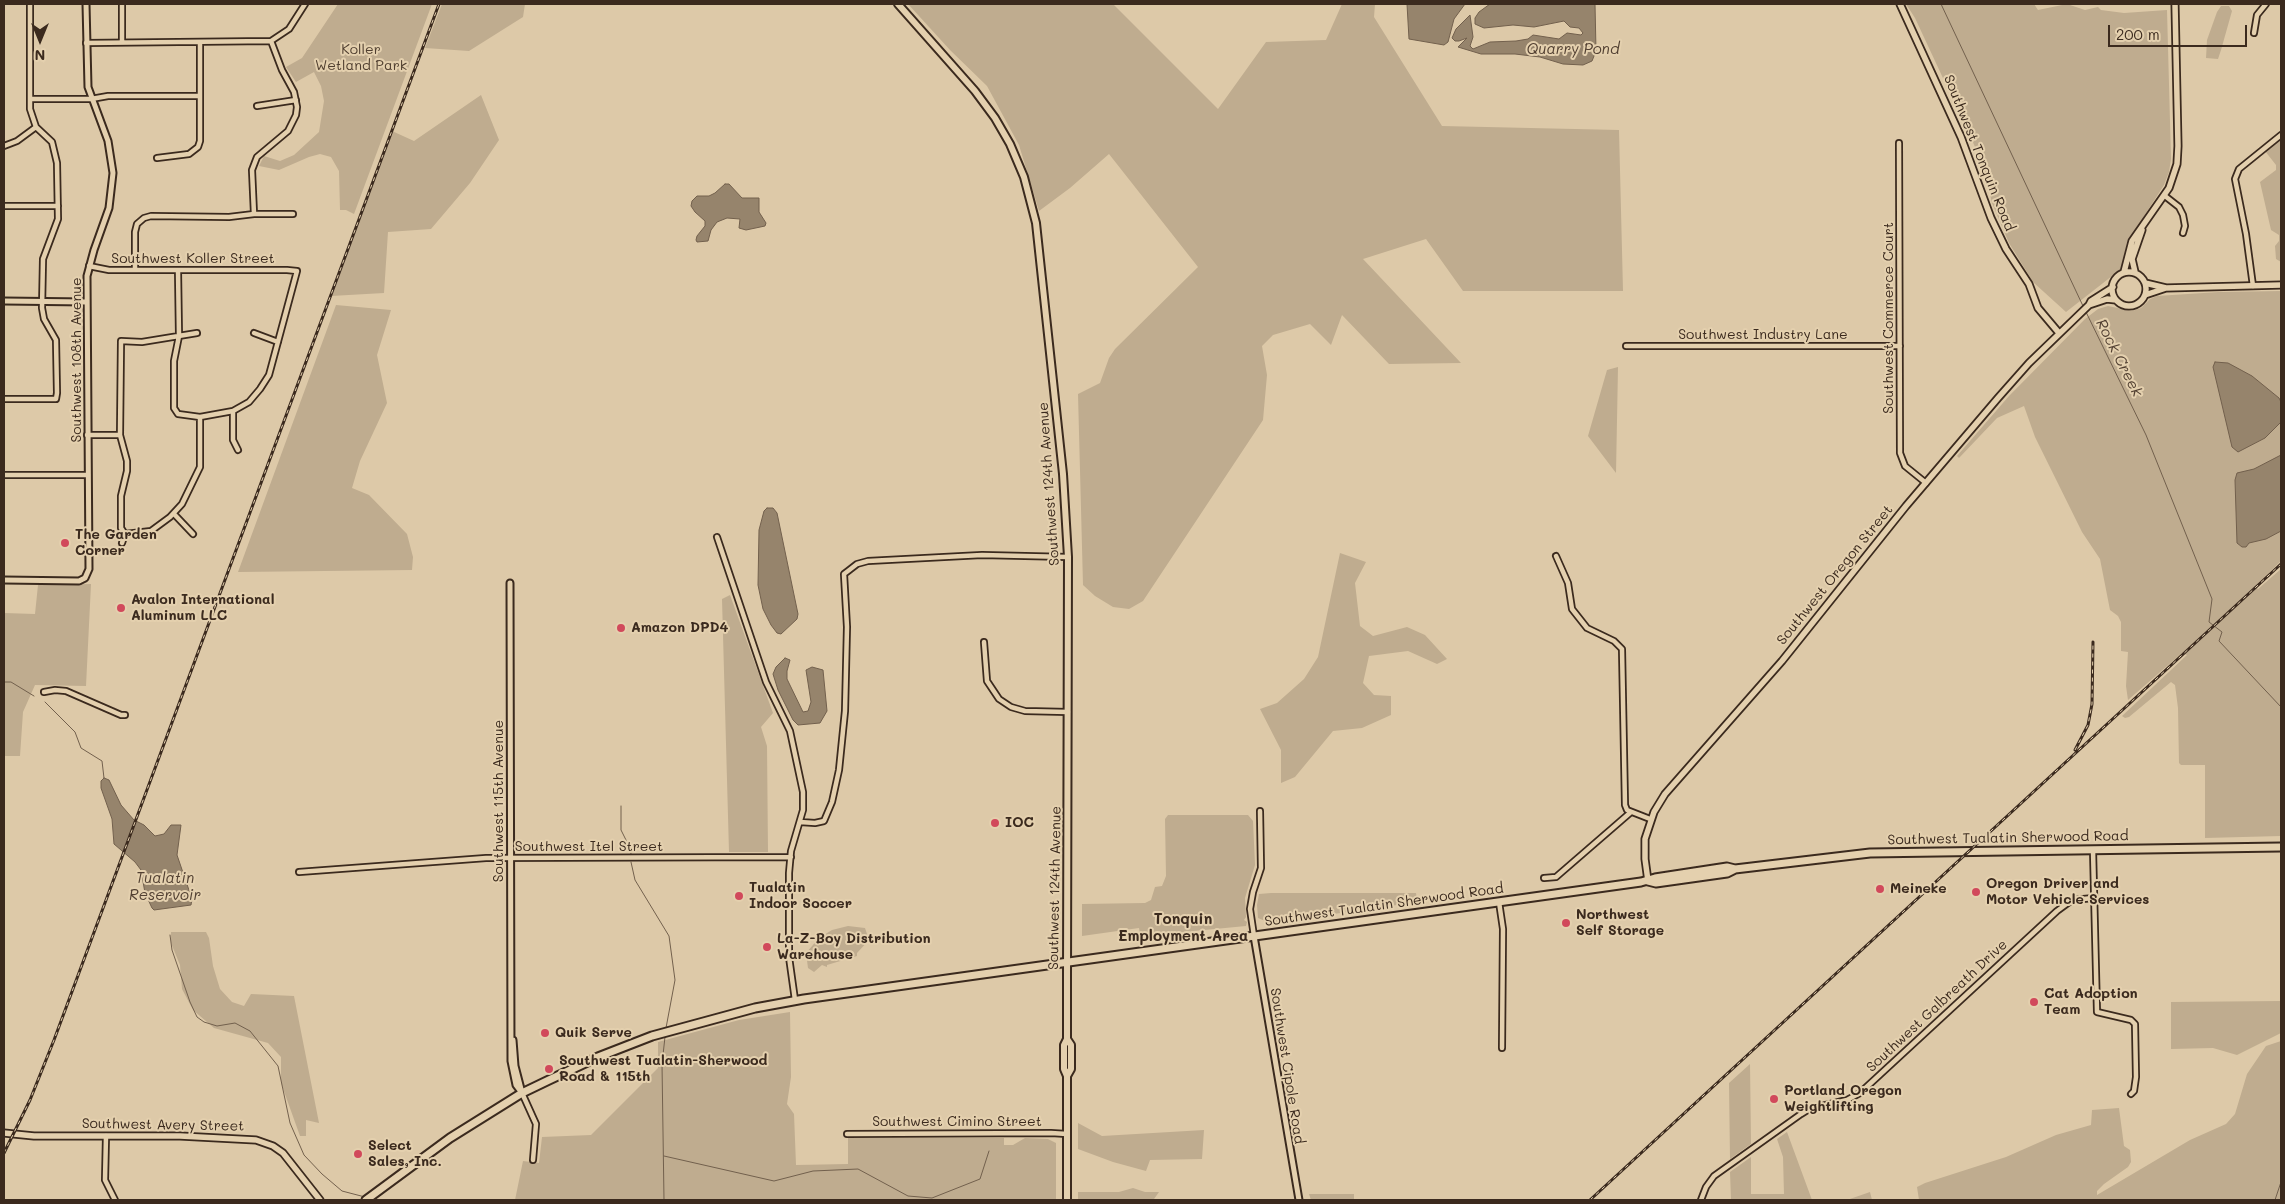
<!DOCTYPE html>
<style>
body{margin:0}
#map{position:relative;width:2285px;height:1204px;overflow:hidden;background:#ddc9a8;font-family:Mali,sans-serif}
canvas{display:block}
.frame{position:absolute;inset:0;border:5px solid #3b2a1e;pointer-events:none}
.north{position:absolute;left:15px;top:15px;width:50px;height:50px;-webkit-text-stroke:4px #e4d0ae;paint-order:stroke;rotate:180deg;font-size:14px;font-weight:700;line-height:20px;text-align:center;color:#3b2a1e}
.north::after{content:'';display:block;margin:auto;width:18px;height:22px;background:#3b2a1e;clip-path:polygon(50% 0,100% 100%,50% 72%,0 100%)}
.scale{position:absolute;left:2108px;top:25px;width:139px;height:22px;box-sizing:border-box;border:2px solid #3b2a1e;border-top:0;padding-left:6px;font-size:15px;line-height:18px;white-space:nowrap;color:#3b2a1e;-webkit-text-stroke:4px #e4d0ae;paint-order:stroke}
</style>
<div id="map">
<canvas width="2285" height="1204"></canvas>
<div class="frame"></div>
<div class="north">N</div>
<div class="scale">200 m</div>
</div>
<script>
const context = document.querySelector('canvas').getContext('2d');
context.lineJoin = 'round';
function fillPath(path, color) {
  context.fillStyle = color;
  context.fill(path, 'evenodd');
}
function shape(rows) {
  const path = new Path2D();
  for (const r of rows) {
    if (r.length === 3) {
      path.moveTo(r[0] + r[2], r[1]);
      path.arc(r[0], r[1], r[2], 0, 2 * Math.PI);
      continue;
    }
    path.moveTo(r[0], r[1]);
    for (let i = 2; i < r.length; i += 2) path.lineTo(r[i], r[i + 1]);
  }
  return path;
}
function strokePath(path, color, width, dash) {
  context.strokeStyle = color;
  context.lineWidth = width;
  context.lineCap = dash ? 'butt' : 'round';
  context.setLineDash(dash || []);
  context.stroke(path);
}
function drawText(font, color, halo, rows, align = 'center') {
  context.font = font + ' Mali,sans-serif';
  context.lineWidth = 4;
  context.setLineDash([]);
  context.textBaseline = 'middle';
  context.strokeStyle = halo;
  context.fillStyle = color;
  for (const [text, x, y, turn = 0] of rows) {
    context.save();
    context.translate(x, y);
    context.rotate((+turn || 0) * Math.PI / 180);
    context.textAlign = isNaN(turn) ? turn : align;
    if (halo) context.strokeText(text, 0, 0);
    context.fillText(text, 0, 0);
    context.restore();
  }
}
fillPath(shape([
 [338,4,432,4,354,214,346,210,340,210,339,171,331,157,320,154,309,157,279,170,259,166,264,156,280,161,294,155,319,132,324,101,321,86,314,72,296,82,286,67,302,58],
 [442,4,525,4,523,17,469,51,425,48],
 [908,4,1113,4,1218,109,1266,42,1326,40,1342,4,1375,4,1374,17,1442,126,1619,130,1623,291,1463,291,1426,239,1363,259,1461,363,1389,364,1342,315,1331,345,1310,324,1273,335,1262,346,1267,375,1263,420,1143,601,1129,609,1113,607,1095,596,1083,585,1078,394,1100,383,1109,358,1115,349,1198,267,1109,154,1070,188,1039,211,1019,145,987,86,950,50],
 [1906,4,2034,4,2038,10,2067,4,2085,10,2098,7,2101,10,2124,13,2167,10,2171,159,2169,172,2164,185,2127,243,2121,269,2066,312,2033,282,2009,243,1992,203,1983,164,1915,18],
 [2221,6,2229,6,2232,11,2221,50,2218,59,2206,58,2207,40,2217,12],
 [481,95,499,140,470,183,431,229,388,232,384,293,331,296,392,131,414,141],
 [2281,139,2281,262,2276,259,2275,246,2279,241,2279,235,2271,230,2260,182,2276,170,2276,165,2265,151],
 [2281,291,2281,561,2255,586,2258,589,2281,569,2281,836,2205,838,2205,765,2181,765,2179,763,2178,708,2175,685,2171,682,2129,717,2125,718,2122,716,2187,655,2182,653,2128,700,2126,686,2128,652,2121,651,2121,622,2118,616,2110,610,2100,559,2082,532,2035,437,2024,406,1997,418,1959,458,1957,456,2009,396,2085,319,2098,309,2108,306,2132,311,2141,308,2150,299,2157,296,2219,292],
 [336,305,391,310,377,355,387,403,360,461,352,488,369,495,407,534,413,557,412,570,238,572],
 [1618,367,1616,473,1588,436,1607,370],
 [1340,553,1366,562,1355,583,1360,626,1373,636,1407,627,1425,635,1447,659,1437,664,1408,651,1369,656,1363,683,1374,695,1391,696,1391,715,1362,728,1333,731,1295,777,1281,783,1281,750,1260,709,1277,703,1304,679,1318,657],
 [91,584,86,686,35,685,23,712,20,756,4,756,4,613,35,614,38,585],
 [730,595,773,713,761,727,767,746,768,852,729,852,722,599],
 [1168,815,1248,815,1253,821,1255,865,1245,898,1246,917,1244,920,1247,922,1246,926,1152,935,1151,933,1140,934,1139,928,1082,936,1082,904,1145,903,1151,900,1155,887,1162,886,1166,876,1165,819],
 [1271,893,1416,893,1417,900,1411,901,1411,903,1270,923,1258,918,1257,905,1259,894],
 [848,926,865,928,869,940,857,953,857,956,827,965,827,967,822,965,814,972,808,968,806,953,819,938,832,930],
 [171,932,206,932,209,938,213,966,220,989,232,1002,244,1006,251,994,294,996,319,1123,306,1120,306,1136,300,1136,281,1083,281,1057,268,1043,214,1028,193,1010,182,989,180,965,171,943],
 [2281,1001,2281,1033,2237,1055,2213,1048,2171,1049,2171,1002],
 [790,1012,791,1077,787,1104,794,1114,796,1165,848,1164,848,1138,1004,1138,1004,1145,1013,1145,1025,1138,1048,1139,1056,1143,1056,1200,515,1200,523,1161,539,1163,542,1137,591,1135,658,1068,658,1042,739,1020],
 [2281,1041,2281,1200,1919,1200,1917,1187,1925,1183,2006,1157,2056,1135,2091,1125,2092,1110,2119,1108,2124,1146,2130,1150,2131,1162,2128,1167,2104,1184,2097,1191,2097,1195,2190,1140,2226,1124,2235,1114,2247,1074,2266,1046],
 [1750,1064,1751,1144,1730,1159,1729,1083],
 [1078,1123,1102,1136,1204,1130,1202,1159,1150,1160,1146,1171,1113,1162,1078,1149],
 [1787,1132,1812,1200,1731,1200,1730,1172,1751,1157,1751,1194,1784,1194,1783,1157,1777,1139],
 [1133,1188,1145,1192,1159,1192,1154,1199,1149,1200,1078,1200,1078,1192,1119,1192],
 [1870,1192,1872,1200,1847,1200],
 [1309,1194,1354,1194,1354,1200,1311,1200]
]), '#bfac8f');
const water = shape([
 [1407,4,1465,4,1454,19,1448,42,1444,45,1409,39,1407,4],
 [1490,4,1595,4,1596,51,1592,61,1583,65,1563,64,1540,57,1515,54,1481,54,1458,47,1467,38,1459,41,1455,41,1452,38,1456,29,1470,15,1473,37,1470,46,1473,49,1490,42,1516,41,1528,39,1533,35,1559,39,1567,33,1581,35,1583,33,1579,28,1570,27,1564,21,1534,27,1513,25,1484,28,1475,24,1475,18,1479,12,1490,4],
 [725,184,729,184,742,198,759,198,759,212,766,223,765,226,746,230,739,228,740,219,727,218,717,222,711,230,708,241,697,242,696,240,697,236,705,226,705,221,695,212,691,206,692,201,697,196,709,196,715,193,725,184],
 [2215,362,2228,363,2252,376,2279,398,2281,402,2281,422,2265,438,2238,452,2232,447,2213,367,2215,362],
 [2281,455,2281,531,2266,539,2249,543,2246,547,2242,547,2237,543,2235,480,2237,473,2254,469,2281,455],
 [767,508,773,508,777,513,798,614,797,619,781,634,777,633,771,625,763,609,758,585,759,530,764,511,767,508],
 [785,658,790,660,787,671,787,679,803,712,808,711,811,702,806,670,812,667,823,670,827,711,820,723,798,725,793,720,778,690,773,674,776,667,785,658],
 [104,778,109,780,121,805,134,820,144,825,155,836,164,834,171,825,181,825,177,855,192,899,191,905,154,910,152,908,145,893,141,870,135,862,114,844,112,819,101,788,101,781,104,778]
]);
fillPath(water, '#96846c');
strokePath(water, '#72604d', 1);
strokePath(shape([
 [1941,4,2083,306],
 [2086,312,2146,435,2212,599,2209,622,2222,632,2219,641,2281,707],
 [4,682,11,682,34,696],
 [45,702,75,732,81,748,102,761,104,778],
 [621,806,621,830,630,848,631,854],
 [631,862,635,880,669,936,675,980,666,1028],
 [170,935,172,950,190,1002,197,1017,204,1022,217,1026,235,1023,250,1031,278,1066,290,1123,304,1155,322,1174,342,1191,365,1197],
 [664,1156,774,1181,813,1171,858,1169,908,1196,932,1198,980,1179,989,1151],
 [374,1199,379,1200],
 [664,1200,662,1064,665,1037],
 [2275,1200,2281,1182]
]), '#72604d', 1);
const minor = shape([
 [122,4,122,42],
 [2254,33,2257,15,2266,4],
 [86,43,271,41,289,29,305,4],
 [30,99,91,99,108,96,200,96],
 [257,106,296,100],
 [1899,143,1900,453,1905,466,1926,483],
 [4,146,17,141,36,127],
 [157,158,189,154,198,147,200,141,200,42],
 [2165,196,2179,207,2183,215,2185,226,2183,233],
 [4,206,58,206],
 [254,214,252,170,257,157,288,131,296,115,297,107,294,92,282,70,271,41],
 [89,266,109,270,287,270,297,271,269,375,260,389,249,402,233,411,200,417,178,414,174,408,174,361,179,336,178,270],
 [135,270,135,232,137,224,144,218,151,216,229,217,254,214,293,214],
 [2253,286,2246,234,2235,179,2239,169,2281,135],
 [254,333,278,342],
 [1626,346,1900,346],
 [4,399,56,399,57,393,56,340,44,319,42,308,43,259,58,219,57,163,52,142,36,127,30,109,30,4],
 [233,411,233,440,238,450],
 [87,435,120,435],
 [4,475,88,475],
 [174,514,193,534],
 [125,534,151,531,170,517,182,504,200,467,200,417],
 [717,537,766,682,790,731,803,792,803,810,791,851,789,873,789,957,795,1000],
 [122,543,125,534,121,528,121,496,127,471,127,461,120,435,121,341,142,342,197,333],
 [1556,556,1568,583,1572,609,1587,628,1614,641,1622,649,1625,805,1627,810,1650,819],
 [984,642,987,681,999,699,1011,707,1025,711,1068,712],
 [44,692,55,690,66,691,121,715,125,715],
 [800,822,815,823,824,821,832,802,839,770,845,711,847,627,844,574,848,571,857,564,868,561,982,555,1068,557],
 [2093,850,2097,1012,2131,1020,2135,1024,2136,1077,2134,1091,2131,1094],
 [299,872,486,858,791,857],
 [1544,878,1556,877,1631,812],
 [1499,902,1503,929,1502,1048],
 [1254,936,1250,909,1253,892,1261,868,1260,811],
 [522,1093,536,1124,533,1160],
 [847,1134,1051,1133,1067,1134],
 [106,1136,105,1180,115,1200],
 [1701,1200,1706,1187,1714,1176,1801,1114,1809,1109,1847,1100,1860,1093,2057,911,2072,900,2094,898]
]);
const tertiary = shape([
 [4,301,87,302],
 [4,580,79,581,85,578,89,569,87,276,94,250,109,208,113,173,108,141,88,87,86,4],
 [510,583,511,1061,516,1085,522,1093],
 [1254,936,1299,1200],
 [513,1040,515,1066,522,1093]
]);
const secondary = shape([
 [1900,4,1961,137,1991,218,2006,249,2029,284,2038,308,2059,333],
 [2129,289,17],
 [2124,272,2132,241,2169,188,2177,164,2178,146,2175,4],
 [2135,272,2132,259,2142,230],
 [2145,283,2166,288],
 [2145,295,2166,288,2281,285],
 [2089,305,2107,299,2116,300],
 [1648,881,1645,859,1645,839,1654,812,1665,794,1782,661,1906,506,1998,398,2029,363,2089,305,2091,301,2113,287],
 [4,1133,34,1136,180,1136,256,1140,273,1146,283,1153,320,1200]
]);
const primary = shape([
 [898,4,975,91,995,118,1010,144,1024,177,1036,223,1063,474,1068,557,1067,974,1067,1039,1071,1045,1071,1069,1067,1076],
 [1067,1200,1067,1076,1064,1069,1064,1045,1067,1039]
]);
const trunk = shape([
 [1648,881,1656,883,1727,873,1735,869,1870,853,2281,847],
 [366,1200,450,1138,522,1093,549,1080,598,1057,652,1036,755,1008,804,999,1641,882,1655,878,1727,867,1735,869]
]);
strokePath(minor, '#3b2a1e', 8);
strokePath(tertiary, '#3b2a1e', 9);
strokePath(secondary, '#3b2a1e', 9);
strokePath(primary, '#3b2a1e', 10);
strokePath(trunk, '#3b2a1e', 11);
strokePath(minor, '#e4d0ae', 4.5);
strokePath(tertiary, '#e4d0ae', 5);
strokePath(secondary, '#e4d0ae', 5.5);
strokePath(primary, '#e4d0ae', 6);
strokePath(trunk, '#e4d0ae', 7);
const rail = shape([
 [2075,750,2088,725,2092,704,2093,642],
 [4,1153,30,1100,54,1040,439,4],
 [1590,1200,2281,564]
]);
strokePath(rail, '#3b2a1e', 3);
strokePath(rail, '#e4d0ae', 1, [4]);
for (const [x, y, r, color] of [
 [65,543,5,"#d1495b"],
 [121,608,5,"#d1495b"],
 [621,628,5,"#d1495b"],
 [995,823,5,"#d1495b"],
 [1880,889,5,"#d1495b"],
 [1976,892,5,"#d1495b"],
 [739,896,5,"#d1495b"],
 [1566,923,5,"#d1495b"],
 [767,947,5,"#d1495b"],
 [2034,1002,5,"#d1495b"],
 [545,1033,5,"#d1495b"],
 [549,1069,5,"#d1495b"],
 [1774,1099,5,"#d1495b"],
 [358,1154,5,"#d1495b"]
]) {
  const dot = new Path2D();
  dot.arc(x, y, r, 0, 2 * Math.PI);
  context.fillStyle = color;
  context.fill(dot);
  strokePath(dot, '#e4d0ae', 2);
}
drawText('14px', '#4f3e2f', '#e4d0ae', [
 ["Koller",361,50],
 ["Wetland Park",361,66]
]);
drawText('14px', '#3b2a1e', '#e4d0ae', [
 ["Southwest Tonquin Road",1979,153,68],
 ["Southwest Koller Street",193,259],
 ["Southwest Commerce Court",1889,318,-90],
 ["Southwest Industry Lane",1763,335],
 ["Southwest 108th Avenue",77,360,-90],
 ["Southwest 124th Avenue",1049,484,-94],
 ["Southwest Oregon Street",1835,575,-51],
 ["Southwest 115th Avenue",499,801,-90],
 ["Southwest Tualatin Sherwood Road",2008,838,-1],
 ["Southwest Itel Street",589,847],
 ["Southwest 124th Avenue",1055,888,-89],
 ["Southwest Tualatin Sherwood Road",1384,905,-8],
 ["Southwest Galbreath Drive",1937,1006,-43],
 ["Southwest Cipole Road",1287,1066,81],
 ["Southwest Cimino Street",957,1122],
 ["Southwest Avery Street",163,1125,1]
]);
drawText('bold 14px', '#3b2a1e', '#e4d0ae', [
 ["The Garden",75,535],
 ["Corner",75,551],
 ["Avalon International",131,600],
 ["Aluminum LLC",131,616],
 ["Amazon DPD4",631,628],
 ["IOC",1005,823],
 ["Oregon Driver and",1986,884],
 ["Motor Vehicle Services",1986,900],
 ["Tualatin",749,888],
 ["Indoor Soccer",749,904],
 ["Meineke",1890,889],
 ["Northwest",1576,915],
 ["Self Storage",1576,931],
 ["La-Z-Boy Distribution",777,939],
 ["Warehouse",777,955],
 ["Cat Adoption",2044,994],
 ["Team",2044,1010],
 ["Quik Serve",555,1033],
 ["Southwest Tualatin-Sherwood",559,1061],
 ["Road & 115th",559,1077],
 ["Portland Oregon",1784,1091],
 ["Weightlifting",1784,1107],
 ["Select",368,1146],
 ["Sales, Inc.",368,1162]
], 'left');
drawText('italic 15px', '#524032', '#e4d0ae', [
 ["Quarry Pond",1573,49],
 ["Rock Creek",2119,358,63],
 ["Tualatin",165,878],
 ["Reservoir",165,895]
]);
drawText('bold 15px', '#3b2a1e', '#e4d0ae', [
 ["Tonquin",1183,919],
 ["Employment Area",1183,936]
]);
</script>
